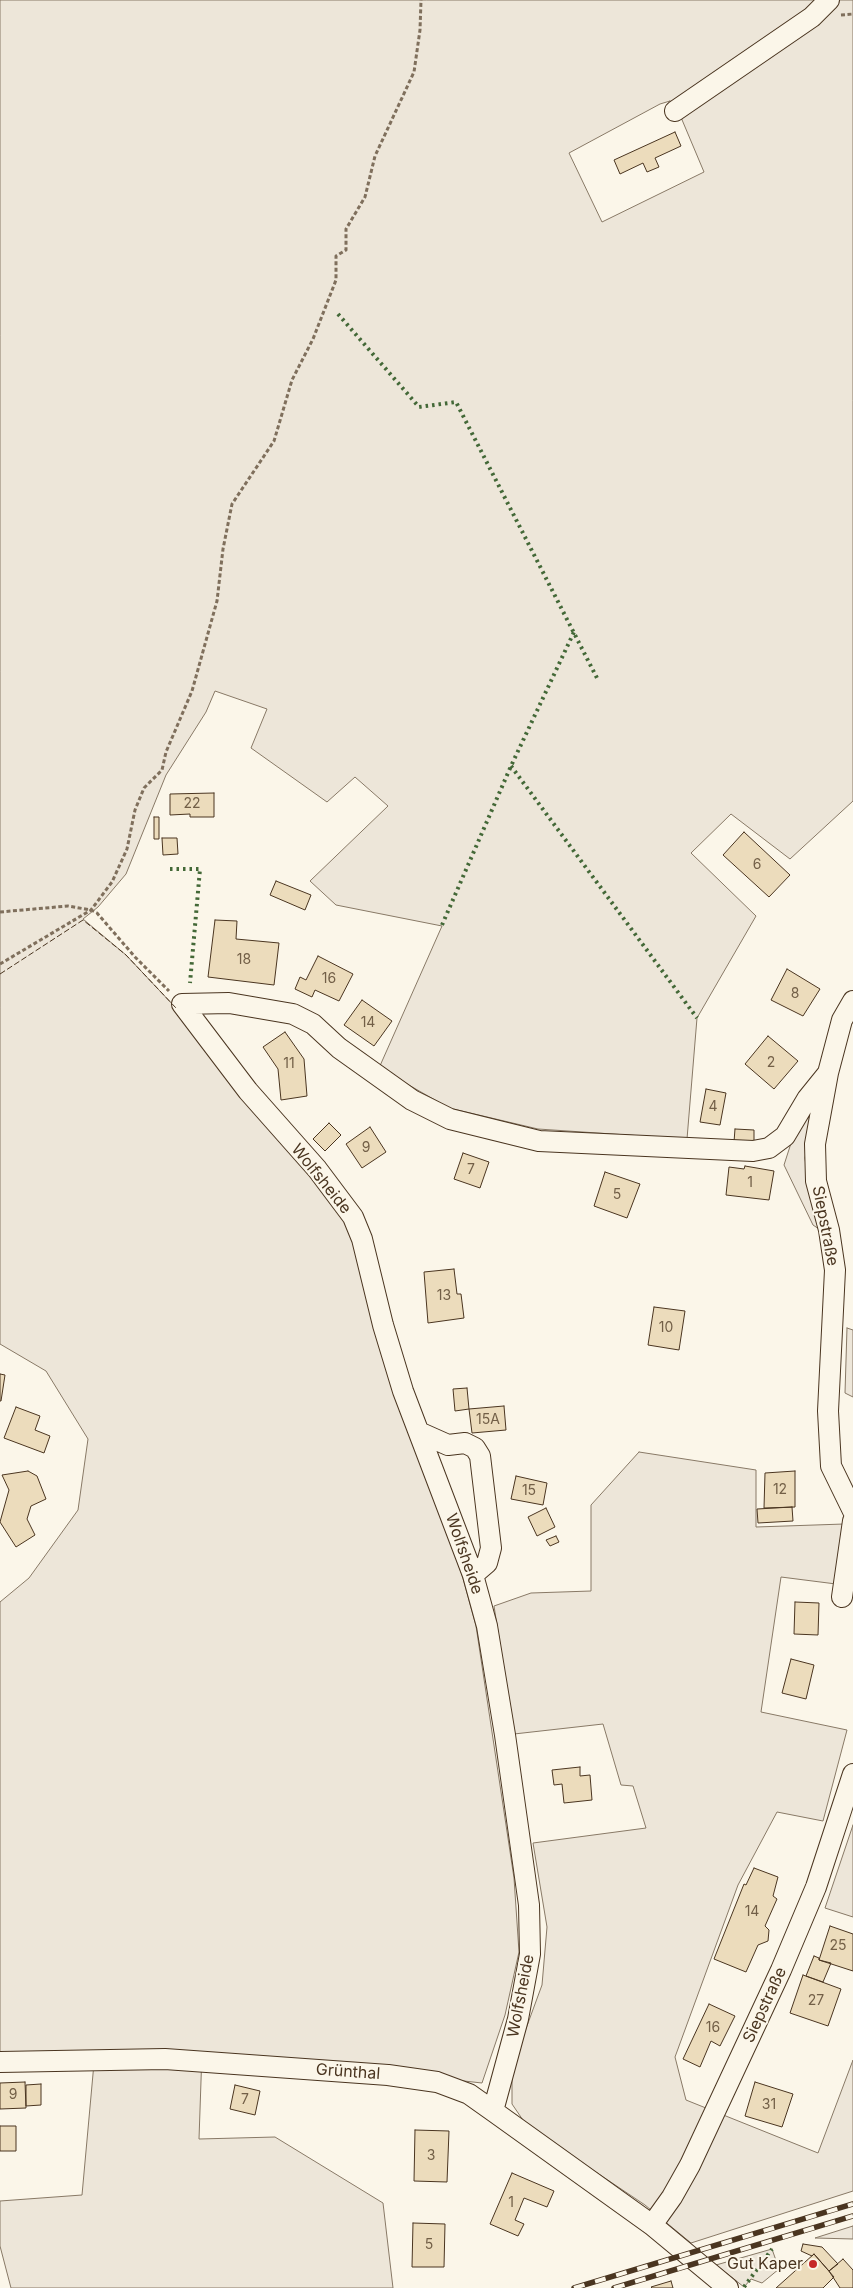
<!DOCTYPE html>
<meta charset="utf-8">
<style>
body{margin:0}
canvas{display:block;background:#fbf6e9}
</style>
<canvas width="853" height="2288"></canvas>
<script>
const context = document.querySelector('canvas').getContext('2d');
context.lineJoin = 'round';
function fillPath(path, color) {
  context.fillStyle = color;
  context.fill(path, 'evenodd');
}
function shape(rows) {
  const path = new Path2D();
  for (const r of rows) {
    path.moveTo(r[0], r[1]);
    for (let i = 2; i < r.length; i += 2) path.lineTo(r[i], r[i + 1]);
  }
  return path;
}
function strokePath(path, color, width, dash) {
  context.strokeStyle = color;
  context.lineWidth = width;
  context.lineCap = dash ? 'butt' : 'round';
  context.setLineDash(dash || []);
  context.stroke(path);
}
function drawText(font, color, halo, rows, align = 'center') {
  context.font = font + ' Inter,sans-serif';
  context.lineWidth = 4;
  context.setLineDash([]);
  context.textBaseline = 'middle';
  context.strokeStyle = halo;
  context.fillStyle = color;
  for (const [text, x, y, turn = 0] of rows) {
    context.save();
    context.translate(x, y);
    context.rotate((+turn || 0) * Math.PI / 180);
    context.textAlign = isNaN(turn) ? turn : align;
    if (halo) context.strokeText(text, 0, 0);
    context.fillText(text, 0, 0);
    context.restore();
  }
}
const green = shape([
 [0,0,853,0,853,801,790,859,731,814,691,853,756,916,697,1018,687,1139,538,1129,449,1108,379,1068,442,926,336,905,310,881,388,806,355,777,327,802,251,748,267,709,215,691,206,712,166,775,126,874,98,907,83,919,126,955,175,1007,345,1217,356,1243,419,1451,462,1575,476,1626,514,1878,519,1952,505,2015,482,2083,202,2052,199,2139,275,2137,383,2203,393,2288,11,2288,0,2246,0,2201,82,2195,95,2052,0,2055,0,1602,29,1578,78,1510,88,1439,46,1371,0,1344,0,0],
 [670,101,680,115,704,172,602,222,569,153,660,104,670,101],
 [814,1107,805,1158,809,1189,819,1229,813,1225,784,1165,793,1137,814,1107],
 [847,1328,853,1330,853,1397,845,1393,847,1328],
 [639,1452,756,1470,756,1527,844,1524,836,1584,781,1577,761,1712,847,1730,823,1821,777,1812,738,1885,675,2057,686,2100,818,2153,853,2060,853,2191,691,2243,645,2205,527,2126,512,2104,512,2077,524,2034,542,1985,547,1927,533,1843,646,1828,633,1786,621,1785,603,1724,514,1734,494,1606,531,1593,591,1591,591,1505,639,1452],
 [853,1825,853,1917,825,1908,853,1825],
 [853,2226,853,2239,815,2238,853,2226],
 [772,2249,779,2269,762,2283,751,2279,744,2287,716,2265,772,2249]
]);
fillPath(green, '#ede6d9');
strokePath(green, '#887966', 1);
const building = shape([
 [675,132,681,146,655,158,659,167,647,172,643,163,620,174,614,160,675,132],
 [214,793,214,817,190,817,190,814,170,815,170,794,214,793],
 [154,817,159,817,159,839,154,839,154,817],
 [744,832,790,875,769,897,723,855,744,832],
 [162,838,177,838,178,854,163,855,162,838],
 [276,881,311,895,305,910,270,895,276,881],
 [215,920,237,921,236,939,279,943,274,985,208,977,215,920],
 [318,956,353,974,339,1001,315,990,312,997,295,989,300,977,306,980,318,956],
 [787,969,820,989,803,1016,771,1000,787,969],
 [362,1000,392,1021,374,1046,344,1025,362,1000],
 [285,1032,304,1059,307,1096,281,1100,278,1069,263,1047,285,1032],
 [768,1036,798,1061,774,1089,745,1064,768,1036],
 [706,1089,726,1093,720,1125,700,1122,706,1089],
 [329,1123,341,1135,325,1151,313,1139,329,1123],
 [370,1127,386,1152,362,1168,346,1144,370,1127],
 [735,1129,754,1130,754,1143,734,1142,735,1129],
 [463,1153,489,1162,480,1188,454,1179,463,1153],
 [745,1166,774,1171,769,1200,726,1195,729,1167,744,1169,745,1166],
 [605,1172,640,1184,627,1218,594,1206,605,1172],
 [454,1269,457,1294,461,1294,464,1318,428,1323,424,1272,454,1269],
 [654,1307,685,1311,679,1350,648,1345,654,1307],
 [0,1374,5,1375,1,1401,0,1401,0,1374],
 [467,1388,469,1409,455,1411,453,1389,467,1388],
 [504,1406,506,1430,472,1433,469,1409,504,1406],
 [16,1407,40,1416,35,1430,50,1436,44,1453,4,1438,16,1407],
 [28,1471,37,1476,46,1499,31,1506,27,1519,35,1535,16,1547,0,1522,9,1490,2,1475,28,1471],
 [795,1471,795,1507,764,1508,765,1473,795,1471],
 [516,1476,547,1483,543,1505,511,1499,516,1476],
 [792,1507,793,1521,758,1523,757,1509,792,1507],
 [546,1508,555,1527,537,1536,528,1517,546,1508],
 [556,1536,559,1542,550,1546,546,1540,556,1536],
 [795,1602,819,1603,818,1635,794,1634,795,1602],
 [791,1659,814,1665,806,1699,782,1693,791,1659],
 [580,1767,580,1776,590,1775,592,1800,564,1803,562,1784,554,1785,552,1770,580,1767],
 [754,1868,778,1877,773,1896,777,1899,765,1926,769,1930,768,1941,758,1945,746,1972,714,1959,744,1884,746,1885,754,1868],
 [830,1926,853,1934,853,1971,819,1960,830,1926],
 [814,1956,819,1958,819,1960,831,1963,823,1982,806,1976,814,1956],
 [803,1975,841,1989,828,2026,790,2013,803,1975],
 [709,2004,735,2016,720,2046,711,2041,700,2067,683,2059,709,2004],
 [25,2082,26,2108,0,2109,0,2083,25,2082],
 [755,2082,793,2094,782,2127,745,2116,755,2082],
 [41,2084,41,2105,26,2106,26,2085,41,2084],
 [235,2085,260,2091,255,2115,230,2109,235,2085],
 [0,2126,16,2126,16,2151,0,2151,0,2126],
 [415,2130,449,2131,447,2182,414,2181,415,2130],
 [512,2173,554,2191,547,2207,524,2198,515,2220,524,2224,518,2236,490,2224,512,2173],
 [413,2223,445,2224,444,2267,412,2267,413,2223],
 [803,2244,822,2247,838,2264,829,2271,814,2254,812,2256,801,2251,803,2244],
 [814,2254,834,2277,823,2288,776,2288,814,2254],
 [843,2259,853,2270,853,2288,840,2288,829,2271,843,2259],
 [671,2281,673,2288,652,2288,651,2287,671,2281]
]);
fillPath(building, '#ecdcbc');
strokePath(building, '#4a3520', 1);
const minor = shape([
 [675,111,812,17,829,0],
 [853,1001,842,1020,828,1073,815,1144,816,1181,829,1230,835,1270,828,1411,831,1466,853,1511],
 [421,1433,448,1445,465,1443,475,1448,480,1456,491,1548,487,1563,473,1575],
 [842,1597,853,1521],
 [0,2062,165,2059,388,2075,437,2082,469,2094,493,2111,652,2225,728,2288],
 [493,2111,518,2019,530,1954,529,1905,505,1735,487,1626,473,1575,403,1391,383,1325,362,1239,353,1217,317,1169,248,1091,182,1004,229,1003,293,1014,313,1024,339,1048,412,1100,450,1119,539,1141,753,1151,769,1148,785,1136,807,1099,828,1073],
 [652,2225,672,2197,690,2165,781,1970,816,1887,853,1774]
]);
strokePath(minor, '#4a3520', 22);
strokePath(shape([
 [841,15,853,14],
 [0,912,68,906,91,910,97,913,135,957,169,991],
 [0,964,91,910,112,882,127,849,135,810,144,788,162,770,166,752,192,691,217,601,223,549,232,504,274,441,292,380,313,339,336,280,336,256,346,250,346,229,365,197,375,156,414,72,420,30,421,0]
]), '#7f6f5c', 3, [4, 2.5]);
strokePath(minor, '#fbf6e9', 20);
const rail = shape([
 [574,2288,853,2204],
 [614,2288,853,2216]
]);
strokePath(rail, '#4a3520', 5.5);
strokePath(rail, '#fbf6e9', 4, [11]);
strokePath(shape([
 [338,314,419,407,456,402,598,680],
 [511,766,697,1018],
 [170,869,200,869,190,983],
 [442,925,511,766,574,632],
 [744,2287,772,2249]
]), '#436837', 4, [2.5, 4]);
strokePath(shape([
 [0,974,83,920,126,955,176,1008]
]), '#4a3520', 1, [6, 2.5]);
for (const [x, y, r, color] of [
 [813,2264,5,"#c62828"]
]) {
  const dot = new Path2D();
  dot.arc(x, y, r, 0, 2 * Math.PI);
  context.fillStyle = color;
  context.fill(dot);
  strokePath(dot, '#fbf6e9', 2);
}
drawText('14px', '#725f47', null, [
 ["22",192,804],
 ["6",757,865],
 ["18",244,960],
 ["16",329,979],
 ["8",795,994],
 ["14",368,1023],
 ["2",771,1063],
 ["11",289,1064],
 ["4",713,1107],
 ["9",366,1148],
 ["7",471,1170],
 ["1",750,1183],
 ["5",617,1195],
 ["13",444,1296],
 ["10",666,1328],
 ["15A",488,1420],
 ["12",780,1490],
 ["15",529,1491],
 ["14",752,1912],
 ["25",838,1946],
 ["27",816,2001],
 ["16",713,2028],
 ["9",13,2095],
 ["7",245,2100],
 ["31",769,2105],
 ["3",431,2156],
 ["1",511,2203],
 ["5",429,2245]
]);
drawText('16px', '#4a3520', '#fbf6e9', [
 ["Wolfsheide",321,1179,51],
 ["Siepstraße",825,1226,79],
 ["Wolfsheide",464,1554,71],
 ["Wolfsheide",521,1996,-79],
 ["Siepstraße",765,2005,-65],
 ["Grünthal",348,2072,4]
]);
drawText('16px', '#4a3520', '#fbf6e9', [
 ["Gut Kaper",803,2264]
], 'right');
</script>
